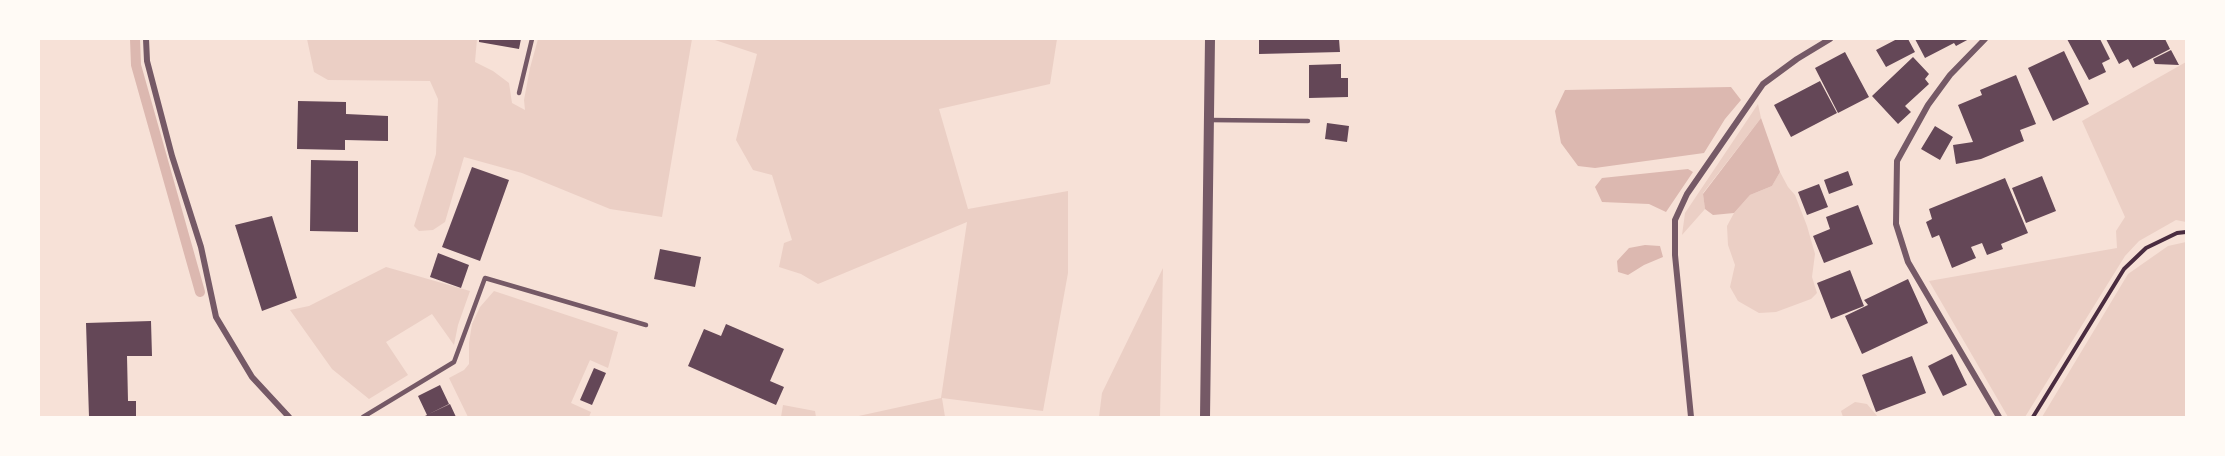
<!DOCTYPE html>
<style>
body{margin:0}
#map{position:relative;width:2225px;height:456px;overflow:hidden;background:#f7e1d7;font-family:Helvetica,sans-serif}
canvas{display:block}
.frame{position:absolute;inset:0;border:40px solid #fffaf5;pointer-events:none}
</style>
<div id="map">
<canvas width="2225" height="456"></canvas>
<div class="frame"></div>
</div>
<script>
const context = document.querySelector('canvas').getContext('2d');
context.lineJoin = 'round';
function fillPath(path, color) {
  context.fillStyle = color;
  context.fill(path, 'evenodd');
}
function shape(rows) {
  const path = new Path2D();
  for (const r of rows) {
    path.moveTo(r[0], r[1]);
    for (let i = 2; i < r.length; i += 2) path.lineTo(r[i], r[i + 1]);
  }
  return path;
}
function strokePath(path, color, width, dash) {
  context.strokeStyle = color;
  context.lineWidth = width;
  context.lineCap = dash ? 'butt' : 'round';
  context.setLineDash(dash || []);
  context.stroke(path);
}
fillPath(shape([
 [307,39,477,39,475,62,493,71,509,83,512,103,525,110,524,100,530,68,538,39,692,39,662,217,610,209,522,173,464,157,445,222,433,230,419,231,414,226,436,154,438,99,430,81,328,80,314,72],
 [712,39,1057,39,1050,84,939,109,968,209,1068,191,1068,273,1043,411,942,398,945,417,854,417,941,398,967,222,818,284,801,274,779,267,784,243,792,240,772,175,753,170,736,140,757,54],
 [2186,62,2186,222,2176,220,2139,241,2125,256,2025,417,2008,417,1929,281,2117,248,2116,231,2125,217,2082,121],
 [1758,104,1761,118,1703,193,1705,209,1682,235,1685,213],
 [1780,172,1788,187,1795,195,1807,226,1815,254,1812,277,1817,293,1811,299,1776,312,1759,313,1738,301,1730,287,1735,265,1728,245,1727,226,1734,213,1750,195,1772,186],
 [2186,242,2186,417,2042,417,2128,274,2168,246],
 [386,267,470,291,458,325,454,345,432,314,386,342,408,375,369,399,332,369,290,310,309,306],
 [1163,268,1160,417,1099,417,1102,393],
 [494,291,618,332,608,368,590,360,571,403,591,412,589,417,468,417,449,378,464,370,469,364,469,343,472,324,480,307],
 [1855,402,1867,404,1878,417,1843,417,1841,411],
 [783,405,815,411,816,417,781,417]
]), '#ebcfc5');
fillPath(shape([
 [1731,87,1741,100,1725,119,1704,153,1595,168,1578,166,1561,143,1555,111,1565,90],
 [1761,118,1780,172,1772,186,1750,195,1734,213,1713,215,1705,209,1703,194],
 [1688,169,1693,172,1666,212,1649,204,1602,202,1595,187,1602,178],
 [1645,245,1660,246,1663,257,1644,265,1628,275,1618,272,1617,261,1629,248]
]), '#dcb8b0');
strokePath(shape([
 [135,39,136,65,200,292]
]), '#dcb8b0', 10);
fillPath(shape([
 [479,39,521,39,519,49,479,42],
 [1259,39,1339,39,1340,52,1259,54],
 [1897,39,1908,39,1915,52,1886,67,1876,50],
 [1915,39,1969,39,1956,46,1954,43,1925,58],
 [2067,39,2100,39,2110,59,2102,63,2106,72,2089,80],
 [2106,39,2165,39,2170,49,2133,68,2128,59,2119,64],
 [2171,50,2179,65,2155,64,2153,59],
 [2064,51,2089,104,2053,121,2028,68],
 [1845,52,1869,97,1838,113,1815,68],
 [1913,57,1929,74,1925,79,1929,84,1905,106,1911,112,1898,124,1872,96],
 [1341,64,1341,78,1348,78,1348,97,1309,98,1309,65],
 [2016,75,2036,124,2020,130,2024,141,1981,159,1956,164,1953,145,1973,142,1958,105,1982,95,1980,90],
 [1820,81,1837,113,1791,137,1774,105],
 [298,101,346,102,346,114,388,116,388,141,345,140,345,150,297,149],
 [1327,123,1349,126,1347,142,1325,139],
 [1935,126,1953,137,1940,160,1921,149],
 [311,160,358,161,358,232,310,231],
 [472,167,509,180,480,261,442,247],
 [1848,171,1853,185,1829,194,1824,180],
 [2042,176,2056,211,2026,223,2012,188],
 [2005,178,2028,233,2001,244,2003,249,1987,255,1982,243,1971,247,1976,258,1952,268,1939,235,1932,238,1926,222,1932,219,1929,209],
 [1819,184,1828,207,1807,215,1798,192],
 [1858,205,1873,244,1824,263,1813,236,1830,229,1826,217],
 [272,216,297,298,262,311,235,225],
 [660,249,701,257,695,287,654,279],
 [438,253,469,265,461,288,430,277],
 [1850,270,1864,306,1831,319,1817,283],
 [1908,279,1928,323,1862,354,1845,316,1868,305,1864,300],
 [151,321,152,356,127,356,128,401,136,401,136,417,89,417,86,323],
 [726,324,784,349,770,381,784,387,776,405,688,366,704,329,721,336],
 [1952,354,1967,385,1943,396,1928,366],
 [1912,356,1926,393,1876,412,1862,375],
 [594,368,606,373,592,405,580,400],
 [440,385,449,404,429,414,450,404,456,417,423,417,427,415,418,396]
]), '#644757');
strokePath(shape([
 [2033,417,2124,269,2146,248,2177,233,2186,232]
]), '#4a2c40', 4);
strokePath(shape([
 [519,93,532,39],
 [1209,120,1308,121],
 [363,417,454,362,485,278,646,325]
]), '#755966', 4.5);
strokePath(shape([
 [146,39,147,61,172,156,201,247,216,317,252,377,289,417],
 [1985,39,1950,75,1928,105,1897,161,1896,224,1908,262,1999,417],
 [1691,417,1675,255,1675,220,1687,194,1763,84,1797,59,1830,39]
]), '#755966', 6);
strokePath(shape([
 [1205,417,1210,39]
]), '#755966', 10);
</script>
